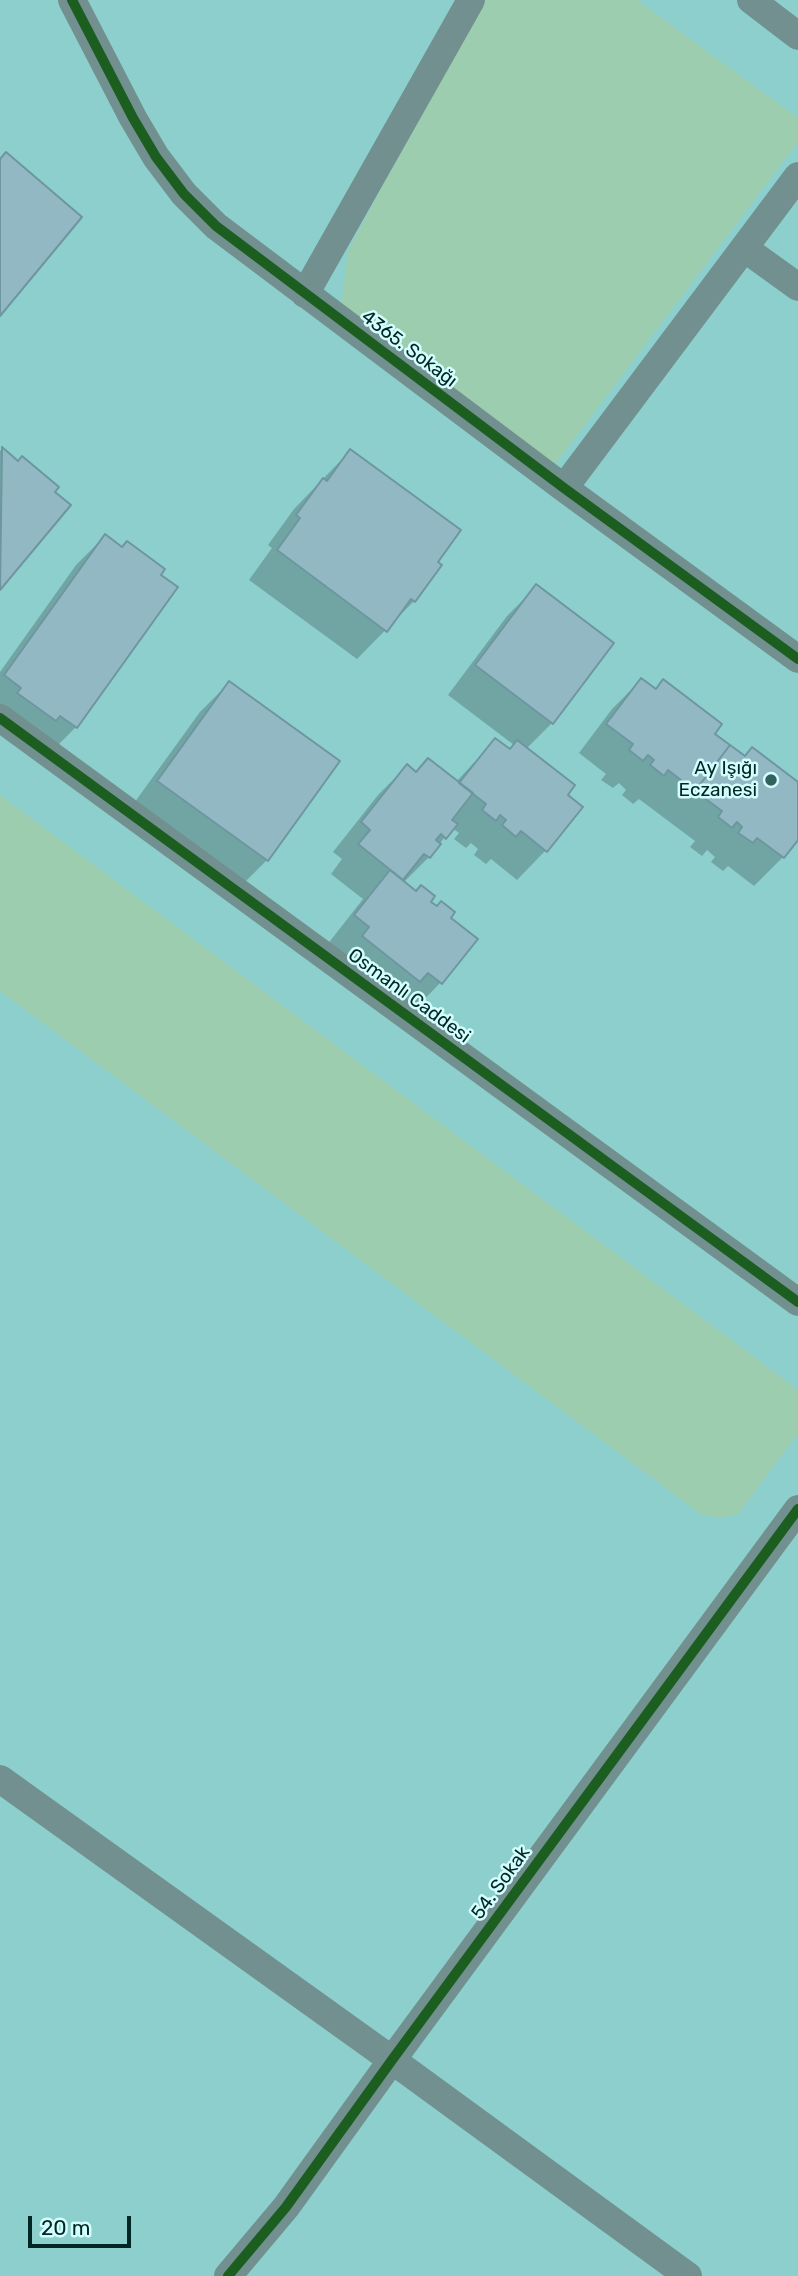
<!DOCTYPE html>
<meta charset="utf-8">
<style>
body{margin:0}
#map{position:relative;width:798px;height:2276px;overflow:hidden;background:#8ccfcd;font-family:Rubik,sans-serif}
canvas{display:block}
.scale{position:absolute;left:28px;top:2216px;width:103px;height:32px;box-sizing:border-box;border:4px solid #002726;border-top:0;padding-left:9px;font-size:21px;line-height:24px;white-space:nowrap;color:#002726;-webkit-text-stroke:5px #d4fefd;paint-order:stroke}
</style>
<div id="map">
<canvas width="798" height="2276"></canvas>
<div class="scale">20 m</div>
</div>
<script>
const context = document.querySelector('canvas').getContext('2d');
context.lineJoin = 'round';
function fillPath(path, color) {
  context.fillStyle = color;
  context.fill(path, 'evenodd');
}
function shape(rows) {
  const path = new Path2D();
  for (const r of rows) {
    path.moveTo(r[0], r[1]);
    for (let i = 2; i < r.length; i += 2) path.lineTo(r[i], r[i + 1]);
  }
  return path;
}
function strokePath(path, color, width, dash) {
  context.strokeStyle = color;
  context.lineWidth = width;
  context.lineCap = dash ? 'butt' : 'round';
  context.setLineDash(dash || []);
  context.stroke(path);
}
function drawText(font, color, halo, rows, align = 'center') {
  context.font = font + ' Rubik,sans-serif';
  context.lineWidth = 5;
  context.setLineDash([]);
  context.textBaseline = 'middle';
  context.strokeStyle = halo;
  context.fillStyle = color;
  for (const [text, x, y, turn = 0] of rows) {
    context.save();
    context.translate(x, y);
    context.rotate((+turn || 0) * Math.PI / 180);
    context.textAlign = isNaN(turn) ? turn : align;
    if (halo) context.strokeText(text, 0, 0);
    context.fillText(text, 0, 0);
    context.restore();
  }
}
fillPath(shape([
 [480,0,637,0,798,118,798,142,543,480,338,329,348,251],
 [0,795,792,1385,798,1391,798,1433,739,1513,723,1518,702,1515,0,991]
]), '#9ccdaf');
fillPath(shape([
 [2,449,68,505,0,588,0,451],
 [350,451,436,562,414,601,357,659,249,580,272,548,268,545,294,509],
 [105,536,122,548,76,727,47,756,0,730,0,672,76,565],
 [536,587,552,723,526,749,566,795,580,807,545,851,517,880,491,859,486,864,474,855,478,849,471,843,466,848,454,839,459,833,452,828,429,857,403,883,475,939,440,983,412,1012,327,945,363,899,331,874,342,859,333,852,378,795,407,766,415,773,428,760,456,782,495,740,509,750,514,745,448,695,507,616],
 [641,680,655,690,663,681,713,734,743,757,752,749,798,784,798,837,783,857,754,886,728,866,723,871,711,862,715,857,707,850,702,856,690,847,695,841,639,799,633,804,622,795,626,790,619,783,613,788,601,780,606,774,579,753,612,709],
 [229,683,267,860,238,889,129,810,200,712]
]), '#0003');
const building = shape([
 [6,152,82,217,0,316,0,159,6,152],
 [2,447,18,461,22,456,59,487,55,492,71,505,0,590,2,447],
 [350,449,461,530,438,562,442,565,415,602,411,599,387,632,277,550,300,518,296,515,323,478,327,481,350,449],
 [105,534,122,547,127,541,165,569,161,575,178,587,77,728,60,716,56,721,17,693,21,688,4,675,105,534],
 [536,584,614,643,553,724,475,665,536,584],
 [641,678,656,689,663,679,722,724,715,734,730,745,695,791,668,770,664,776,650,765,654,760,648,755,643,761,629,750,633,744,606,724,641,678],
 [229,681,340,761,268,861,157,781,229,681],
 [495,738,510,749,517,740,575,785,568,795,583,807,547,852,521,831,516,837,502,825,506,820,500,815,496,821,482,810,486,804,459,783,495,738],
 [730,745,745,756,752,747,798,782,798,840,784,858,757,838,753,843,738,833,742,827,737,822,732,828,718,817,722,811,695,791,730,745],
 [428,758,473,793,452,820,458,824,446,839,441,834,436,840,441,844,430,858,424,854,403,880,358,844,370,830,361,822,407,764,416,772,428,758],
 [390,870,416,891,421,885,435,896,431,902,437,906,441,901,455,912,451,918,478,939,442,984,428,973,420,982,362,936,369,927,354,915,390,870]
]);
fillPath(building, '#92b8c3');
strokePath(building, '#6e96a0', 2);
strokePath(shape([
 [72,0,133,118,156,157,184,194,216,226,564,488,798,659],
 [751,0,798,36],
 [744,248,798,287],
 [305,294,471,0],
 [564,488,798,176],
 [0,718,798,1302],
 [0,1779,392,2060,688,2276],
 [228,2276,286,2207,392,2060,798,1509]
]), '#71908f', 28);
strokePath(shape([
 [72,0,133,118,156,157,184,194,216,226,564,488,798,659],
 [0,718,798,1302],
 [228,2276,286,2207,392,2060,798,1509]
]), '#1b5e20', 10);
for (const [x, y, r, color] of [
 [771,780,7,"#316260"]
]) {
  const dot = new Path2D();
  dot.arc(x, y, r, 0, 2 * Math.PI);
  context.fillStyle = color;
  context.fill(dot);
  strokePath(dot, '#d4fefd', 2.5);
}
drawText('19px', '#002726', '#d4fefd', [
 ["4365. Sokağı",409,349,37],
 ["Osmanlı Caddesi",409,996,36],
 ["54. Sokak",501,1883,-54]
]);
drawText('19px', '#002726', '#d4fefd', [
 ["Ay Işığı",757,769],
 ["Eczanesi",757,791]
], 'right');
</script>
